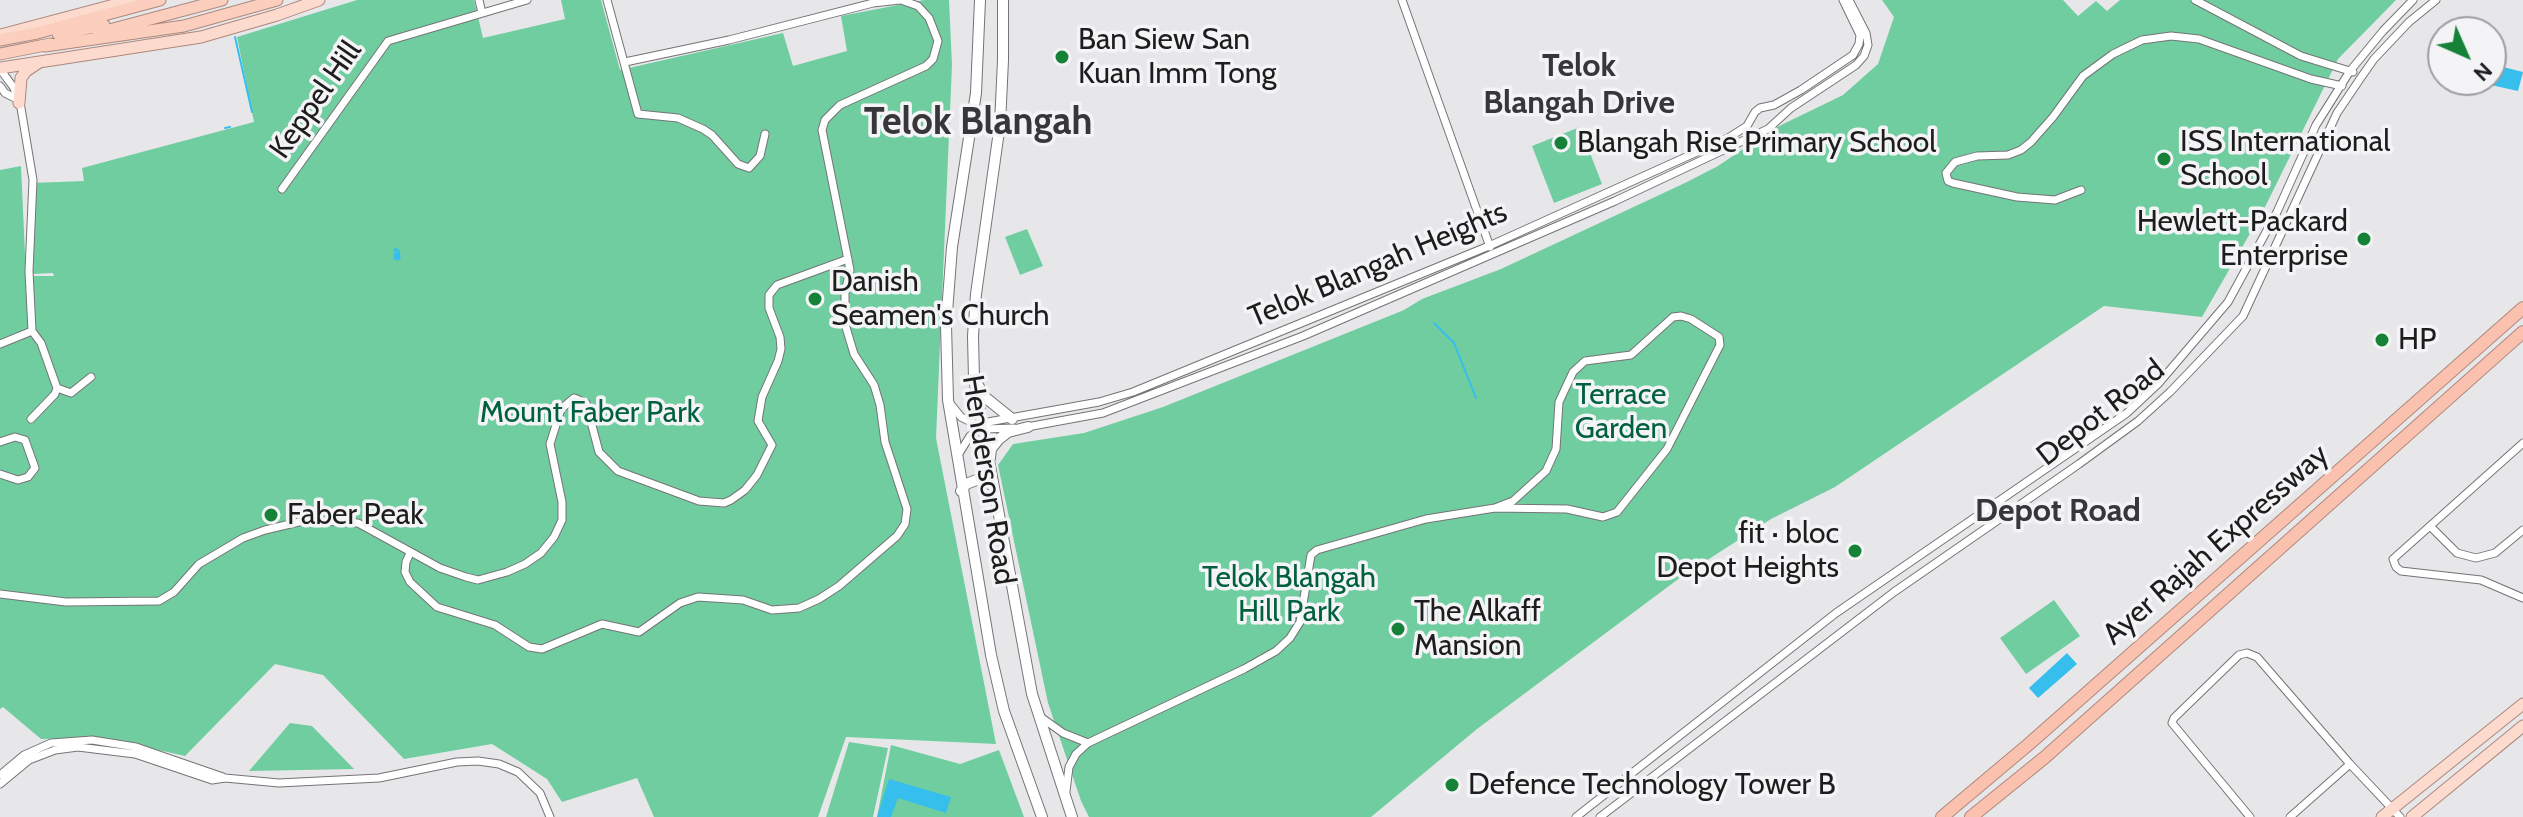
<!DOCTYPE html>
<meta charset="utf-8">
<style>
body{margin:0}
#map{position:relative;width:2523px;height:817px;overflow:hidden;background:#e7e7ea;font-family:Cabin,sans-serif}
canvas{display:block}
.north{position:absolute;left:2427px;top:16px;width:80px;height:80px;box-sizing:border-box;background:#f4f4f7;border:2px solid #9e9ea0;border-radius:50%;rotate:135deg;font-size:22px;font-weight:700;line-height:32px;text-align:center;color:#1d1d1e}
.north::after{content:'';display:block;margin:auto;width:28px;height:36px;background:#168238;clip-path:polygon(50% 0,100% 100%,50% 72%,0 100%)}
</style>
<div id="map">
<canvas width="2523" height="817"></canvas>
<div class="north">N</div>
</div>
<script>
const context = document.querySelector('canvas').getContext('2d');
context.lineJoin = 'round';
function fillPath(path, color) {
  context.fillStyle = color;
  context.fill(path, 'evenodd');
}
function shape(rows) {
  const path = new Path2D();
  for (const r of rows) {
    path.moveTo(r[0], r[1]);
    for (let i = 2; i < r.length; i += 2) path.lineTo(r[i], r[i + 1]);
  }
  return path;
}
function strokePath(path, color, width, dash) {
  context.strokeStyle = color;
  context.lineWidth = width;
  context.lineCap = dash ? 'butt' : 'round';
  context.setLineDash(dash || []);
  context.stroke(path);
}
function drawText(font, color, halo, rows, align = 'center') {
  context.font = font + ' Cabin,sans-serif';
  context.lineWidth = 7;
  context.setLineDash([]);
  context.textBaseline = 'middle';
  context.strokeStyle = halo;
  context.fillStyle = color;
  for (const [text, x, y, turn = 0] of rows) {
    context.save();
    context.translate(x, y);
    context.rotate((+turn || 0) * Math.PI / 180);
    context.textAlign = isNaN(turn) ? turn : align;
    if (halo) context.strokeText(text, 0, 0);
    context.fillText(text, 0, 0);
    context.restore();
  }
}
fillPath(shape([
 [357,0,474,0,483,38,565,19,561,0,601,0,620,70,783,33,793,66,847,51,841,16,924,0,949,0,952,65,936,438,996,744,846,737,818,817,654,817,637,778,562,802,547,779,492,744,404,759,323,675,275,664,185,756,105,738,41,739,3,707,0,709,0,170,21,166,26,276,54,276,53,273,33,274,31,183,84,181,82,168,254,122,237,37],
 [1882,0,2063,0,2078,16,2096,1,2107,11,2120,0,2396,0,2338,59,2264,209,2202,317,2104,306,1835,487,1771,519,1681,577,1477,729,1371,817,1089,817,1081,801,1048,703,998,465,1013,444,1084,433,1163,407,1404,310,1422,299,1501,269,1687,182,1718,166,1771,130,1843,95,1878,64,1894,17],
 [1580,127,1602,184,1554,203,1532,146],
 [1027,229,1043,266,1020,275,1005,237],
 [2054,600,2080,636,2026,674,2000,638],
 [290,723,312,726,354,769,249,771],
 [849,742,888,748,873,817,826,817],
 [891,745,960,764,999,750,1024,817,877,817]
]), '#70cda0');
fillPath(shape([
 [2491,64,2523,72,2518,91,2468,80,2491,80],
 [2067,653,2077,664,2038,698,2029,688],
 [889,779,951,797,946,813,898,798,891,817,877,817]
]), '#36beec');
strokePath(shape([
 [235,37,252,112],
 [225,128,230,127],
 [395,249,399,251,399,256,396,256,395,249],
 [1434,323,1454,343,1476,398]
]), '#36beec', 2);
strokePath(shape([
 [397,257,397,256]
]), '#36beec', 7);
const minor = shape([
 [479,0,482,13],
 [607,0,638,114,678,118,703,129,712,135,738,164,749,168,760,156,765,134],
 [1402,0,1490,247],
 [2195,0,2301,56,2353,72],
 [625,62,729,40,873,3,900,0],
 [0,69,14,88,21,108,33,180,29,271,32,331,41,343,57,388,71,393,91,377],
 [0,86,5,93,17,99],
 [282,189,388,41,527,0],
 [2081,190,2055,200,2017,197,1953,183,1948,181,1946,173,1955,162,1977,156,2008,155,2021,150,2031,142,2053,117,2083,76,2113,54,2142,40,2171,36,2199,39,2311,79,2342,86],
 [0,344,32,331],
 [949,402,961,417,985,429,1014,428],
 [31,419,55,394,57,388],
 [1027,427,1103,413,1303,336,1615,201,1768,129,1791,108,1856,65,1864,56,1868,45,1866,33,1849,0],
 [0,442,15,437,25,440,35,468,28,477,18,480,0,474],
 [2523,443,2393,559,2396,567,2401,571,2481,580,2523,598],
 [958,455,970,436,988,422,1099,402,1133,392,1489,246,1728,138,1747,126,1755,112,1760,108,1774,105,1801,90,1853,55,1859,44,1860,35,1843,0],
 [2430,526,2457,553,2476,558,2495,553,2523,530],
 [410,553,406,562,405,572,410,582,437,607,495,625,529,647,542,649,602,624,639,632,680,603,698,597,743,600,772,610,799,608,819,599,839,586,897,536,905,524,907,509,885,442,880,405,874,385,854,354,845,324,845,293,850,270,822,130,825,120,840,105,926,66,933,59,938,41,929,18,918,6,901,0],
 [0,594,66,602,159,601,174,592,199,564,243,538,265,530,307,520,358,523,440,568,466,577,478,580,507,572,525,564,541,553,554,537,562,520,562,502,550,444,561,409,574,398,586,403,599,452,618,471,699,501,724,503,731,500,745,490,757,475,772,445,758,421,762,397,778,361,781,349,780,337,769,308,769,295,777,285,848,259],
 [1042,718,1063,733,1088,743],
 [0,775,24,755,51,743,92,740,136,747,223,777],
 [0,784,29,760,55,750,78,747,135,754,212,780,225,778,279,783,379,778,457,762,478,761,499,764,518,772,540,793,550,817],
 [1066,791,1069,767,1076,754,1088,743,1244,669,1276,651,1290,638,1300,622,1311,555,1317,550,1426,519,1495,508,1567,509,1603,517,1617,512,1667,449,1720,345,1719,337,1691,319,1681,316,1673,317,1631,355,1585,361,1573,372,1559,402,1556,449,1546,471,1513,501,1495,508],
 [1576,817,1836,613,2127,413,2158,384,2228,302,2277,212,2316,125,2350,71,2383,31,2413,0],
 [1600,817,1894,592,2079,464,2138,421,2170,392,2243,316,2337,113,2362,76,2374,59,2409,22,2436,0],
 [2250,817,2172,723,2174,718,2239,655,2247,653,2257,657,2350,764,2400,817],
 [2290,817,2350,764]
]);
const secondary = shape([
 [980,0,976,93,952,247,946,325,948,400,991,655,1004,711,1042,817],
 [1003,0,1003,60,1000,124,976,294,973,336,974,379,1032,694,1072,817],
 [977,384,986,398,1012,419],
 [990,458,991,449,999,439,1008,432,1028,427],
 [961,491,966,484,982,478,993,486]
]);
const primary = shape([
 [1,35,133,0],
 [0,68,201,37,277,15,319,0],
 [19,103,21,78,26,71,38,63],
 [2382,817,2523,704],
 [2412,817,2523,726]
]);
const trunk = shape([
 [98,33,222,0],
 [58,34,104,25],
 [0,40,37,33,160,0],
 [45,46,184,26,277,0],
 [0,54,50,44]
]);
const motorway = shape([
 [1942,817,2029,744,2523,308],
 [1971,817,2044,758,2523,332]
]);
strokePath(minor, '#747476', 9);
strokePath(secondary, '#747476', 12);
strokePath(primary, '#ad887c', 13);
strokePath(trunk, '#ad887c', 13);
strokePath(motorway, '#ad887c', 14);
strokePath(minor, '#fff', 7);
strokePath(secondary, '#fff', 10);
strokePath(primary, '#fcdace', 11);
strokePath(trunk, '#fbcebe', 11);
strokePath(motorway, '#fac1ae', 12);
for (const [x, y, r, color] of [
 [1062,57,8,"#168238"],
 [1561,143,8,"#168238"],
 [2164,159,8,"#168238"],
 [2364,239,8,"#168238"],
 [815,299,8,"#168238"],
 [2382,340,8,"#168238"],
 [271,515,8,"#168238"],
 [1855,551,8,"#168238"],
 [1398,629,8,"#168238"],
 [1452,785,8,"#168238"]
]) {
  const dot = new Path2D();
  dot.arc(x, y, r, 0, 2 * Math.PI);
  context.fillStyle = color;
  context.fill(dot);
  strokePath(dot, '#f4f4f7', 3);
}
drawText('30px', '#1d1d1e', '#f4f4f7', [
 ["Ban Siew San",1078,40],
 ["Kuan Imm Tong",1078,74],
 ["ISS International",2180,142],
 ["School",2180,176],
 ["Blangah Rise Primary School",1577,143],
 ["Hewlett-Packard",2348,222,"right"],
 ["Enterprise",2348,256,"right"],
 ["Danish",831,282],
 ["Seamen's Church",831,316],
 ["HP",2398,340],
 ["Faber Peak",287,515],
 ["fit · bloc",1839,534,"right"],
 ["Depot Heights",1839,568,"right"],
 ["The Alkaff",1414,612],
 ["Mansion",1414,646],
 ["Defence Technology Tower B",1468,785]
], 'left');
drawText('30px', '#1d1d1e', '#f4f4f7', [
 ["Keppel Hill",316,100,-55],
 ["Telok Blangah Heights",1378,265,-23],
 ["Depot Road",2101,413,-38],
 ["Henderson Road",988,480,81],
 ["Ayer Rajah Expressway",2216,545,-41]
]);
drawText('30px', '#00603f', '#f4f4f7', [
 ["Terrace",1621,395],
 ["Garden",1621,429],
 ["Mount Faber Park",590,413],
 ["Telok Blangah",1289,578],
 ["Hill Park",1289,612]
]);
drawText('bold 32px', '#373739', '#f4f4f7', [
 ["Telok",1579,67],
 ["Blangah Drive",1579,104],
 ["Depot Road",2058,512]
]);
drawText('bold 38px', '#373739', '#f4f4f7', [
 ["Telok Blangah",978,123]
]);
</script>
